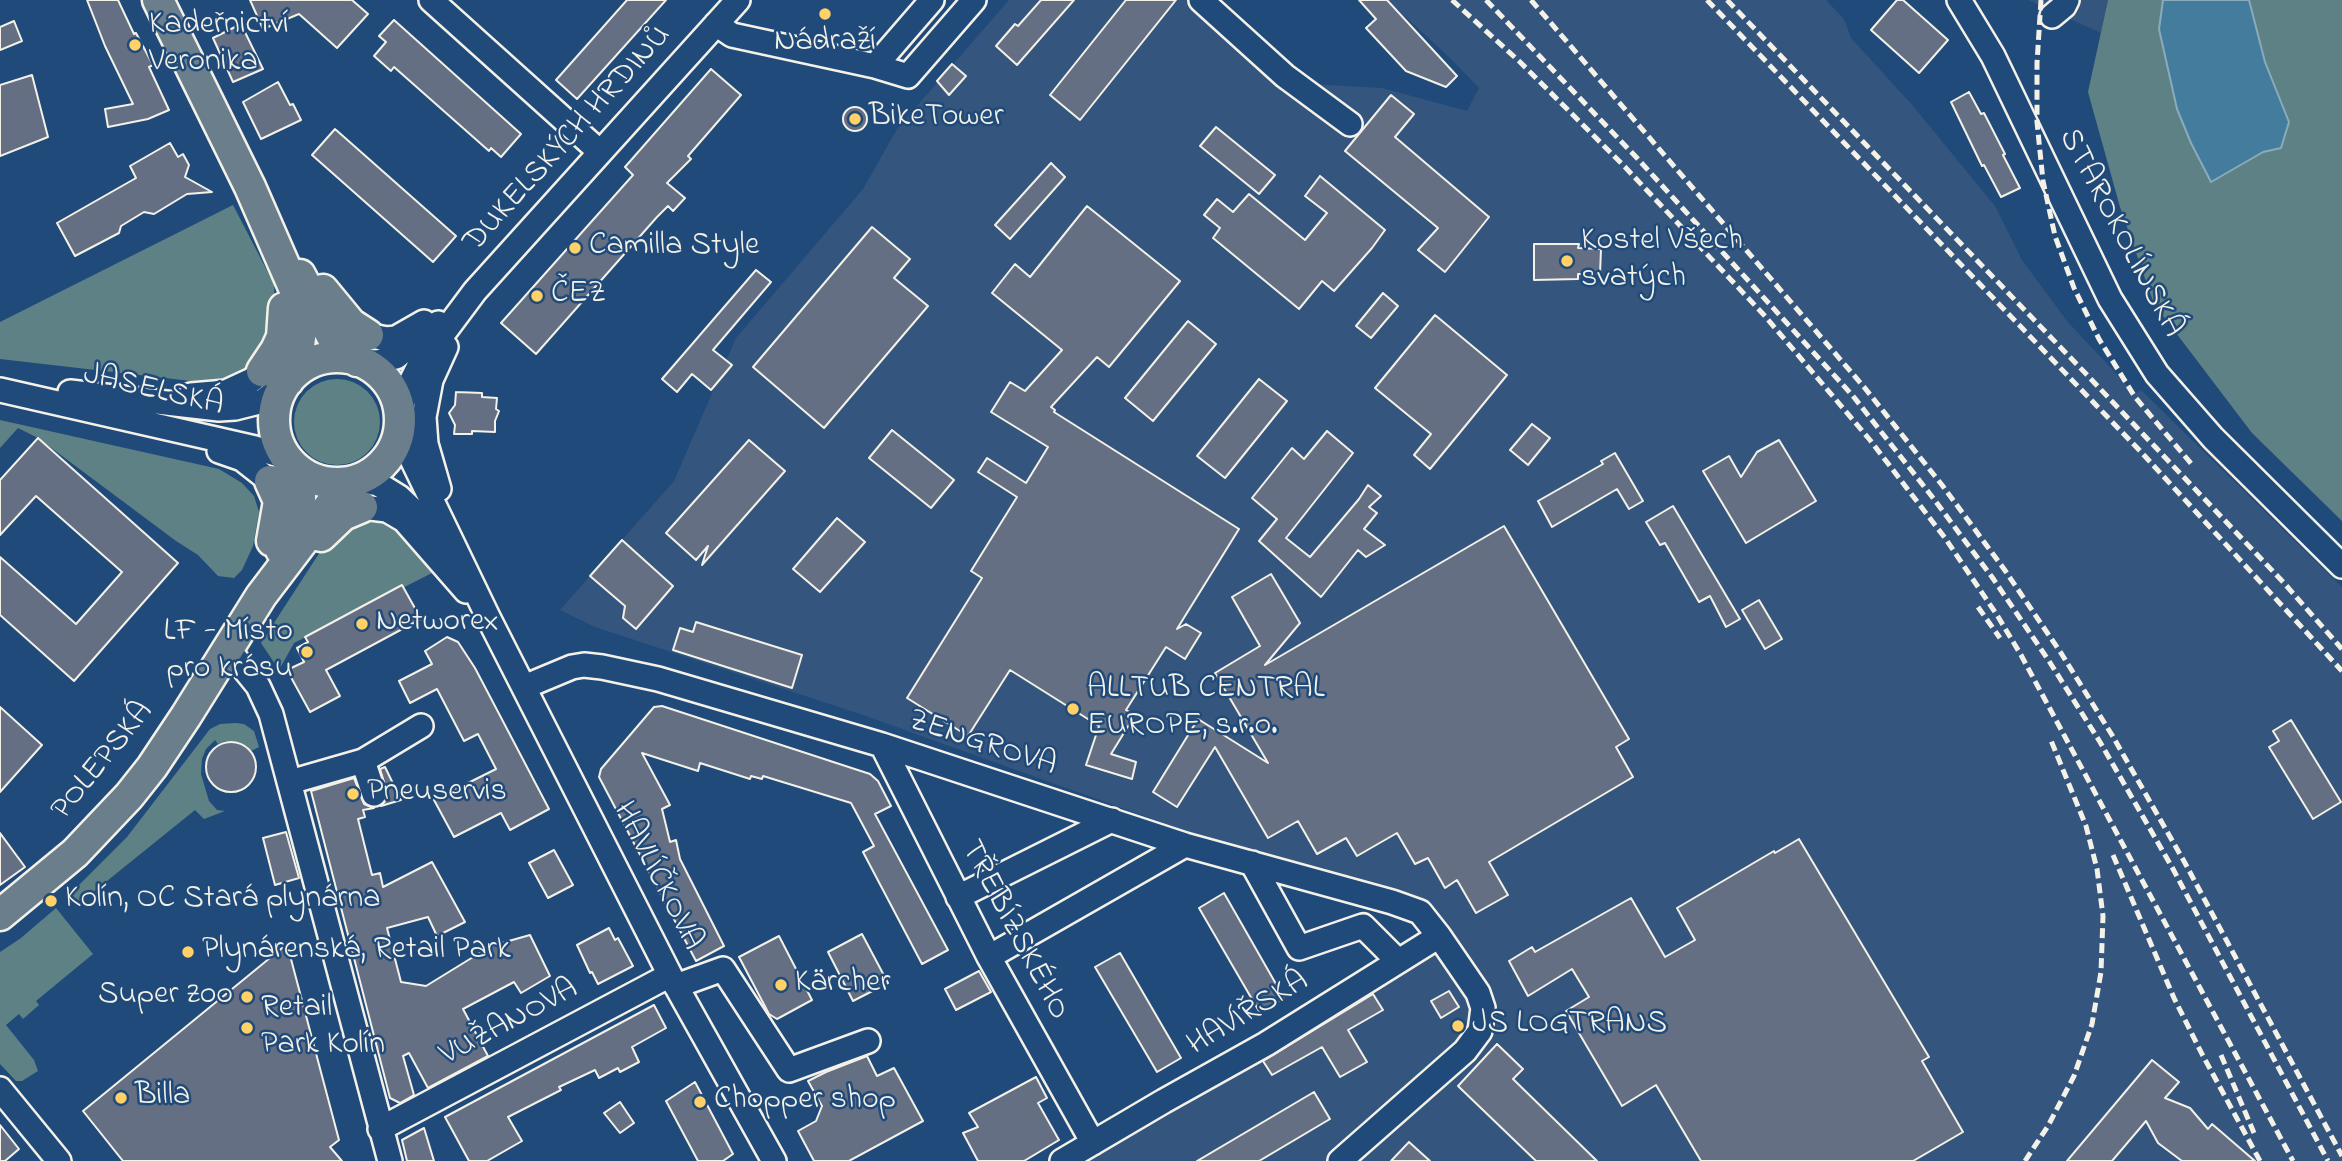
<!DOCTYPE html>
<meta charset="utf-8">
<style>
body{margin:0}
canvas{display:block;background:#1f4a7a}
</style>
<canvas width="2342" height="1161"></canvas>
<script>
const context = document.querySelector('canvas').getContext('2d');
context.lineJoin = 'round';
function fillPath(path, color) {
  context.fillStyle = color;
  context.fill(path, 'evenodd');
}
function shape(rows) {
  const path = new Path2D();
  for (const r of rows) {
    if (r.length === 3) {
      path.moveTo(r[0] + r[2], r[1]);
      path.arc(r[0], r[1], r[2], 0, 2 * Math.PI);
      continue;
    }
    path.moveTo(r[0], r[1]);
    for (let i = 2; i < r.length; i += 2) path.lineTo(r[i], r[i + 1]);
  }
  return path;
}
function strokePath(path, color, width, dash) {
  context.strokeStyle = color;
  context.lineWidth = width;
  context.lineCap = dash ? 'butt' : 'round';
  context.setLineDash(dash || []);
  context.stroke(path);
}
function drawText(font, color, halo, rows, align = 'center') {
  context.font = font + ' "Indie Flower",sans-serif';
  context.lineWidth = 5;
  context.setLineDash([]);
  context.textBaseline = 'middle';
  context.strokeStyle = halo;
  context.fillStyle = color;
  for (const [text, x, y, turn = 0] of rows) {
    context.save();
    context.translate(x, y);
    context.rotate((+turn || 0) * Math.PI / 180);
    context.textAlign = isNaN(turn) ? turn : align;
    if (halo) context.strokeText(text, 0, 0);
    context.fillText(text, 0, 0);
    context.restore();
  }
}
fillPath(shape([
 [1009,0,1187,0,1274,82,1382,88,1467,111,1479,88,1449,57,1387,0,1826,0,1844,19,1851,38,1913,106,1995,206,2022,260,2067,321,2135,394,2141,390,2342,587,2342,1161,1068,1161,1445,924,863,715,595,627,560,610,674,481,736,338,863,189,897,129],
 [2028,0,2108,0,2101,33]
]), '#34557d');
fillPath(shape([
 [2108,0,2163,0,2159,29,2191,143,2211,182,2263,152,2281,148,2289,122,2265,62,2249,0,2342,0,2342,521,2252,433,2154,304,2120,207,2088,92],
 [233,205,274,284,276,337,241,379,217,384,0,359,0,322],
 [337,422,43],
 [0,420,219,469,242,483,254,496,259,512,253,546,242,570,234,578,218,576,198,555,176,541,38,438,18,428,0,448],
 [358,519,395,524,411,539,434,572,294,643,279,670,261,643,331,535],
 [236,723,244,724,254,731,259,747,251,751,240,743,225,741,218,744,215,740,206,749,202,759,201,774,209,801,217,810,225,811,204,819,195,810,76,906,68,896,76,890,78,886,127,837,210,729,220,724],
 [56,908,93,954,36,1001,39,1005,23,1019,19,1014,6,1025,34,1060,38,1071,22,1081,16,1081,0,1064,0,952,21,938]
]), '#5e8185');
const water = shape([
 [2163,0,2249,0,2265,62,2289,122,2281,148,2263,152,2211,182,2191,143,2177,109,2159,29,2163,0]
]);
fillPath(water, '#447c9d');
strokePath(water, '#8aabbb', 2);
const building = shape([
 [87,0,118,0,134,34,136,33,153,65,149,67,169,110,148,119,108,127,105,109,133,104,105,46,87,0],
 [250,0,352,0,368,14,337,48,299,14,263,29,250,0],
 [627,0,666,0,577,99,556,80,627,0],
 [1041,0,1074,0,1017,65,996,46,1015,24,1018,26,1041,0],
 [1126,0,1176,0,1080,120,1050,95,1126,0],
 [1359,0,1387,0,1457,76,1446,87,1406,71,1366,28,1376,19,1359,0],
 [1897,0,1903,0,1948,40,1919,73,1871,30,1897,0],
 [394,20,521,134,501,157,491,148,489,151,394,67,391,71,374,56,386,42,379,36,394,20],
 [14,21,22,41,0,50,0,27,14,21],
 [241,24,263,69,233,82,213,38,241,24],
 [952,64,966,76,949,95,937,81,952,64],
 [711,69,741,95,688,156,691,159,667,183,685,198,673,211,668,206,657,217,536,354,501,323,633,175,625,167,711,69],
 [32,75,48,137,0,156,0,85,32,75],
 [278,82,290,105,293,104,301,120,261,139,243,102,278,82],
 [1969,92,1981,114,1984,113,2005,154,2003,155,2020,188,2001,197,1984,165,1982,166,1951,102,1969,92],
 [1391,95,1414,114,1395,137,1489,217,1445,272,1418,250,1438,228,1345,151,1391,95],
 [855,119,12],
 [1216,127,1275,175,1259,194,1200,146,1216,127],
 [335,129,456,236,433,262,312,155,335,129],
 [170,143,178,157,183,154,189,165,185,177,212,192,187,194,154,214,144,212,121,226,119,233,75,256,57,223,136,178,130,166,170,143],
 [1051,163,1065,177,1010,239,995,225,1051,163],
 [1320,176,1385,230,1372,248,1334,291,1322,281,1299,309,1213,238,1220,228,1204,215,1217,199,1233,212,1249,194,1305,240,1327,213,1305,196,1320,176],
 [1087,206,1180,281,1109,367,1097,357,1051,407,1055,410,1054,412,1239,529,1177,629,1186,624,1201,633,1185,659,1166,647,1126,710,1135,715,1111,754,1136,762,1132,779,1086,765,1099,726,1010,670,968,736,907,698,982,578,971,571,1017,497,978,472,987,458,1026,483,1048,447,991,412,1010,382,1025,391,1062,350,992,293,1015,264,1030,277,1087,206],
 [872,227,910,259,894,278,928,306,824,428,753,367,872,227],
 [1534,244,1579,244,1578,248,1601,249,1600,274,1578,274,1578,279,1534,280,1534,244],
 [756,270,771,282,713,350,732,365,711,390,692,374,677,392,662,379,756,270],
 [1383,293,1398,306,1371,338,1356,326,1383,293],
 [1435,315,1507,375,1430,469,1414,455,1431,434,1375,388,1435,315],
 [1188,321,1216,344,1153,421,1125,398,1188,321],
 [1259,379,1287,401,1225,478,1197,456,1259,379],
 [456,392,482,393,482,397,497,398,496,409,499,411,495,421,495,432,472,431,472,434,454,434,455,425,449,413,455,405,456,392],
 [1532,424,1550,438,1528,465,1510,450,1532,424],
 [892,430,954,480,931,508,869,458,892,430],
 [1327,431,1353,453,1286,538,1310,557,1359,499,1368,485,1381,496,1369,507,1377,513,1364,529,1385,545,1366,557,1358,550,1321,597,1259,541,1277,519,1252,498,1292,448,1304,459,1327,431],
 [38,438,178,563,74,681,0,615,0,557,76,624,122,572,36,496,0,535,0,480,38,438],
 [749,440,785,471,702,565,708,546,696,560,666,533,749,440],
 [1779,440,1816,501,1746,543,1703,471,1729,456,1741,477,1757,452,1779,440],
 [1615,453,1643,501,1629,509,1617,489,1552,527,1538,501,1603,464,1601,461,1615,453],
 [1673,506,1740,619,1726,627,1710,596,1699,602,1665,543,1660,545,1646,522,1673,506],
 [837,518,865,542,820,592,793,569,837,518],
 [1504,526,1629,739,1616,747,1633,777,1489,862,1508,895,1476,913,1457,880,1445,888,1428,858,1415,864,1397,833,1357,856,1346,838,1317,854,1298,821,1268,838,1215,747,1177,807,1153,792,1198,719,1268,763,1215,673,1260,646,1232,597,1271,574,1300,623,1265,665,1504,526],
 [622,540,673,586,636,629,623,618,625,606,590,576,622,540],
 [402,585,421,619,326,670,340,696,310,712,287,670,304,662,297,648,308,642,305,637,402,585],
 [1759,600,1782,639,1765,649,1742,610,1759,600],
 [696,622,802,655,792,688,673,650,680,628,693,632,696,622],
 [447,637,458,642,475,668,549,809,510,830,501,813,454,837,434,800,496,769,478,734,464,741,437,689,410,703,399,681,432,664,425,651,447,637],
 [662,706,870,774,878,781,891,806,875,814,948,950,922,964,863,852,874,846,851,803,763,776,762,779,751,776,750,779,700,763,698,771,642,753,670,805,662,809,670,842,676,840,680,859,724,946,696,961,599,777,601,769,654,707,662,706],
 [0,707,42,745,0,792,0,707],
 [2291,720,2341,802,2313,819,2269,747,2279,741,2273,731,2291,720],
 [231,767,25],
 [385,767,401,800,381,806,388,796,380,769,385,767],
 [354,778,364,804,374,808,363,810,365,817,358,819,372,875,380,873,383,887,432,862,465,922,437,936,428,917,387,928,401,982,426,986,491,946,530,935,550,976,521,993,514,982,463,1009,488,1056,428,1088,409,1053,403,1056,414,1095,400,1103,390,1098,311,791,354,778],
 [286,832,299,878,275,885,263,838,286,832],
 [0,833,25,867,0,885,0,833],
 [1799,839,1929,1057,1922,1061,1963,1132,1913,1161,1701,1161,1656,1085,1622,1106,1566,1011,1589,997,1572,969,1528,996,1509,961,1532,947,1535,952,1631,898,1665,957,1695,940,1677,908,1774,851,1775,853,1799,839],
 [554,850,573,885,548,898,529,863,554,850],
 [1224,893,1284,998,1260,1013,1199,908,1224,893],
 [609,928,615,940,618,938,633,966,598,984,592,972,590,973,577,945,609,928],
 [862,934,888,983,853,1001,828,952,862,934],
 [779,936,812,1000,777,1019,769,1014,739,957,779,936],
 [287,944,339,1140,330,1147,342,1161,123,1161,83,1111,287,944],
 [1120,953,1181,1058,1157,1072,1095,967,1120,953],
 [979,971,991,992,956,1010,945,989,979,971],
 [1449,991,1459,1007,1441,1018,1431,1001,1449,991],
 [1373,994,1383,1010,1348,1030,1367,1062,1340,1077,1322,1047,1272,1075,1263,1061,1373,994],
 [654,1005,666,1028,632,1047,639,1062,620,1072,618,1068,599,1078,595,1070,559,1087,561,1090,508,1117,522,1141,487,1161,469,1161,445,1117,654,1005],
 [1497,1044,1523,1069,1513,1079,1597,1161,1536,1161,1458,1086,1497,1044],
 [867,1056,877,1076,894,1068,923,1121,849,1161,814,1161,798,1131,816,1121,822,1106,808,1081,826,1072,867,1056],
 [2152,1060,2179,1082,2165,1098,2190,1108,2208,1129,2212,1124,2255,1161,2182,1161,2158,1143,2146,1121,2112,1161,2067,1161,2152,1060],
 [1036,1077,1047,1098,1038,1103,1059,1140,1024,1161,978,1161,963,1133,978,1127,969,1113,1036,1077],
 [695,1082,733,1154,723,1161,698,1161,666,1101,695,1082],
 [1314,1092,1330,1119,1259,1161,1197,1161,1314,1092],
 [620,1102,634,1123,620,1133,604,1113,620,1102],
 [0,1125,19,1149,5,1161,0,1161,0,1125],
 [424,1128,434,1161,407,1161,402,1140,424,1128],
 [1409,1142,1430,1161,1391,1161,1409,1142]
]);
fillPath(building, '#646f83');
strokePath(building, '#f4f1e8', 2);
const minor = shape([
 [431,0,600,152],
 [738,0,475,291,419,366,406,392,400,413,408,451,488,617,670,975,774,1161],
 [1201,0,1285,76,1350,124],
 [1959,0,1993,56,2110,299,2157,374,2213,438,2342,566],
 [2052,16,2064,6,2067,0],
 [716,24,732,35,875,66,908,76,974,0],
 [875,66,932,0],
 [368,335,386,339,396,338,424,322],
 [357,361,377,362,396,357,438,323],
 [0,390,255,448,279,455,290,462],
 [70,392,219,409,235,408,263,401,288,381],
 [191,395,226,392,252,380,262,371],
 [219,451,242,459,270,481],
 [357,480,378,484,399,497,421,518,441,544],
 [439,489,426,444,424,417,431,380,446,347],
 [362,507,387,510,404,520,466,591],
 [228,649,258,686,271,714,390,1161],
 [524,687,572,667,584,665,602,667,658,679,882,745,1185,845,1392,902,1420,912,1439,936,1266,1044,1164,1101,1062,1161],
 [882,745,989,957,1093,1143],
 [363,761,421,726],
 [290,782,363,761,374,794],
 [1252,863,1299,948,1363,926,1398,961],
 [958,897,1112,820],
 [989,957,1185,845],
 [676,986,723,969,789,1070,868,1041],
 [0,1089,59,1161],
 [380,1129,670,975],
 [1340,1161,1465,1051,1480,1031,1483,1008,1478,993,1439,936]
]);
const major = shape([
 [158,0,250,187,295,290,301,330,298,353,288,381],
 [300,275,336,344,357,361],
 [323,290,351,324,368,335],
 [337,420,63],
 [262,371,276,350,282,337,284,308],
 [270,481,279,501,272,541],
 [321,536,343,515,362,507],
 [281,550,295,520,300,498,300,484,290,462],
 [0,915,75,853,129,796,152,767,186,716,261,596,337,496,347,486,357,480]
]);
strokePath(minor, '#f4f1e8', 28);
strokePath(major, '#f4f1e8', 35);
strokePath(minor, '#1f4a7a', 23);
strokePath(major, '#6b7e8b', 30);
strokePath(shape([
 [1452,0,1520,62,1625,167,1764,315,1870,440,1945,538,1997,615,2021,655,2293,1161],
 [1486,0,1637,158,1853,396,1930,494,1992,577,2049,661,2100,742,2173,869,2328,1161],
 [1531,0,1864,387,1942,485,2004,569,2061,653,2112,735,2185,863,2342,1156],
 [1707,0,2142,453,2342,671],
 [1727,0,2088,376,2284,583,2342,649],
 [2041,0,2037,63,2037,122,2043,181,2055,236,2074,288,2099,339,2135,397,2194,467],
 [1978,607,2000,638],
 [2113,855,2174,998,2202,1054,2260,1161],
 [2221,1055,2254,1133],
 [2025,1161,2048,1126,2074,1076,2092,1024,2101,972,2103,916,2097,869,2086,826,2050,738]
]), '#f4f1e8', 5, [10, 5]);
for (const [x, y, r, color] of [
 [825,14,7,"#ffd166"],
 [135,45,7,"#ffd166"],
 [855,119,7,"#ffd166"],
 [575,248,7,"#ffd166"],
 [1567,261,7,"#ffd166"],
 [537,296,7,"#ffd166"],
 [362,624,7,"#ffd166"],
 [307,652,7,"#ffd166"],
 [1073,709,7,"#ffd166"],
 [353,794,7,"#ffd166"],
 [51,901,7,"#ffd166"],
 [188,952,7,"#ffd166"],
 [781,985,7,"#ffd166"],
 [247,997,7,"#ffd166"],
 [1458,1026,7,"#ffd166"],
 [247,1028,7,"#ffd166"],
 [121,1098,7,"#ffd166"],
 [700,1102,7,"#ffd166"]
]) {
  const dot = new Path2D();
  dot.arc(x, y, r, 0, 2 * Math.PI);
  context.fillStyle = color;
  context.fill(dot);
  strokePath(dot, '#1f4a7a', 2.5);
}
drawText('32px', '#f4f1e8', '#1f4a7a', [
 ["Kadeřnictví",149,27],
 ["Veronika",149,64],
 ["Nádraží",825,44,"center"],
 ["BikeTower",869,119],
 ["Kostel Všech",1581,243],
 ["svatých",1581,280],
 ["Camilla Style",589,248],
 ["ČEZ",551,296],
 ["Networex",376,624],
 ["LF - Místo",293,634,"right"],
 ["pro krásu",293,671,"right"],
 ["ALLTUB CENTRAL",1087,691],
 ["EUROPE, s.r.o.",1087,728],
 ["Pneuservis",367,794],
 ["Kolín, OC Stará plynárna",65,901],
 ["Plynárenská, Retail Park",202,952],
 ["Kärcher",795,985],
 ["Super zoo",233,997,"right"],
 ["Retail",261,1010],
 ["Park Kolín",261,1047],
 ["JS LOGTRANS",1472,1026],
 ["Billa",135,1098],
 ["Chopper shop",714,1102]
], 'left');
drawText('32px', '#f4f1e8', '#1f4a7a', [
 ["DUKELSKÝCH HRDINŮ",569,140,-48],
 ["STAROKOLÍNSKÁ",2119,234,62],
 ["JASELSKÁ",153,392,13],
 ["ZENGROVA",982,745,18],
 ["POLEPSKÁ",104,762,-51],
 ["HAVLÍČKOVA",656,877,63],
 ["TŘEBÍZSKÉHO",1013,931,62],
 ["HAVÍŘSKÁ",1249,1015,-31],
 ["VUŽANOVA",510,1024,-28]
]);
</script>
